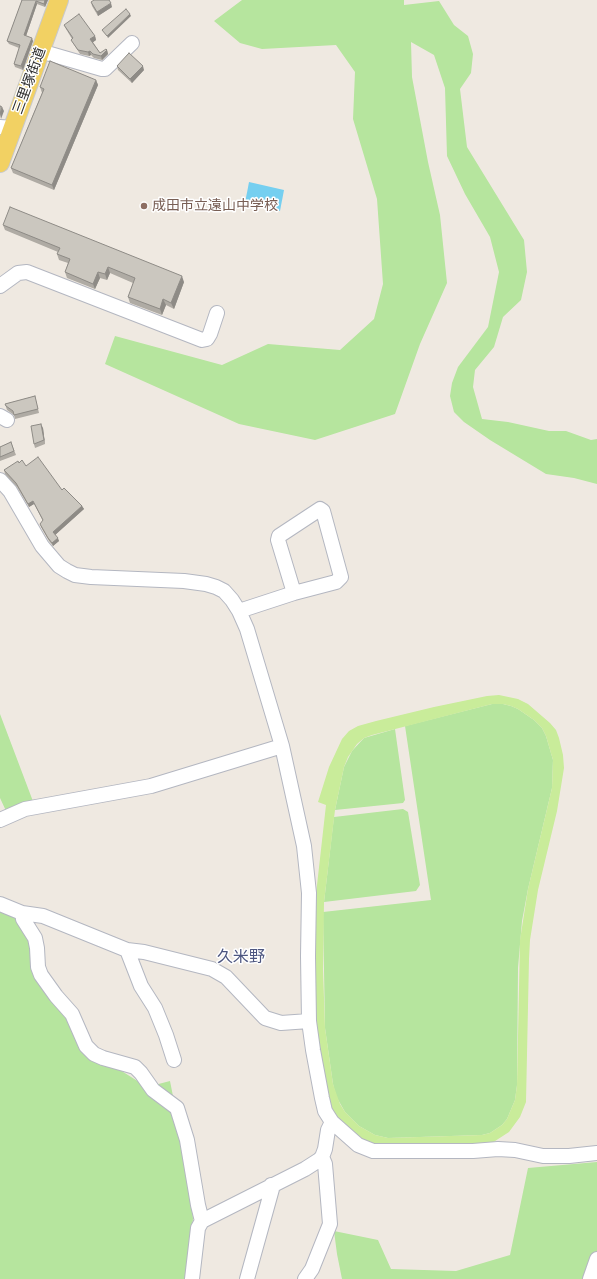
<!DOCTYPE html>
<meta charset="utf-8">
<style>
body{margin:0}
canvas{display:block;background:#efe9e1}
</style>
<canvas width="597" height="1279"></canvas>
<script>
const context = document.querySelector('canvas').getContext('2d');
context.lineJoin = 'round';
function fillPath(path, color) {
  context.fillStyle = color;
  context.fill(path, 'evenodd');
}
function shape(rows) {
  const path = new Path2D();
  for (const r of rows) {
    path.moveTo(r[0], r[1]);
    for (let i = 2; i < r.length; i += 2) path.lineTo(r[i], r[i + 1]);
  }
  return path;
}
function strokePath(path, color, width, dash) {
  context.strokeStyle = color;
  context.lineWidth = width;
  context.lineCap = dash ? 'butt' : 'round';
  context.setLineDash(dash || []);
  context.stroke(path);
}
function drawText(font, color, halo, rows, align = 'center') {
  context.font = font + ' Poppins,"Noto Sans JP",sans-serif';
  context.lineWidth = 3;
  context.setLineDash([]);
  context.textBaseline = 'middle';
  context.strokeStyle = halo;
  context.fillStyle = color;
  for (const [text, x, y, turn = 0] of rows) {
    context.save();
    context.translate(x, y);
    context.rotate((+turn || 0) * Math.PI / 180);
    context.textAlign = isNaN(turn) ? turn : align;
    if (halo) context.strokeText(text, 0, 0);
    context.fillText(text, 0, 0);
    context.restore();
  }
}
fillPath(shape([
 [242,0,404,0,404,5,439,1,454,25,468,36,473,54,471,73,460,89,467,147,524,240,527,272,521,300,503,317,494,347,475,370,473,387,482,419,508,422,549,431,566,431,591,440,597,439,597,484,574,478,546,474,490,440,464,422,454,412,450,396,452,383,458,367,488,327,499,272,490,237,465,194,447,156,445,88,434,55,411,42,412,77,428,162,440,215,447,283,420,344,395,414,315,440,239,424,105,364,115,336,222,365,268,344,340,350,374,319,383,284,377,199,353,119,355,72,336,45,262,49,240,43,214,21],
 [492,704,503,704,511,706,518,709,534,720,542,728,546,736,553,760,552,788,528,889,522,921,518,968,517,1085,515,1100,507,1119,502,1125,490,1133,482,1135,388,1138,375,1135,359,1126,345,1112,336,1096,333,1084,325,1028,323,912,431,900,405,726],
 [0,714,34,804,7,813,0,798],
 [395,729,405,800,403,803,335,810,344,767,352,751,364,738],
 [403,809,408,812,420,885,416,891,324,902,334,817],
 [0,906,20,914,25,936,37,945,43,969,85,1048,100,1064,120,1070,147,1087,170,1081,190,1182,193,1219,186,1279,0,1279],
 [597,1162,597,1279,342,1279,337,1254,334,1231,378,1240,391,1269,456,1271,510,1255,528,1168]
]), '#b6e59e');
fillPath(shape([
 [499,695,518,699,528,704,550,723,556,730,559,738,563,755,564,768,557,811,538,890,530,940,529,959,526,1102,520,1117,509,1132,492,1143,483,1145,373,1147,343,1127,328,1105,314,1011,316,894,326,805,318,802,329,767,342,739,349,731,358,726,376,721,434,707,487,696],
 [492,704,503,704,511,706,518,709,534,720,542,728,546,736,553,760,552,788,528,889,520,940,517,1085,515,1100,507,1119,502,1125,490,1133,482,1135,388,1138,375,1135,359,1126,345,1112,340,1104,333,1084,325,1028,323,969,324,902,335,810,344,767,348,757,357,744,364,738,372,735]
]), '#c9ec9a');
fillPath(shape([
 [249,182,284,190,280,211,245,203]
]), '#75cff0');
const minor = shape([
 [40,51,102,69,105,69,132,43],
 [0,127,13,128],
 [0,286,18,273,27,272,202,340,207,339,210,334,217,313],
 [0,416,7,420],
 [0,480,10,491,42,546,59,566,67,571,75,575,91,577,184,581,206,584,216,587,224,591,232,600,239,611,247,629,282,746,304,846,309,893,308,956,309,1021,313,1050,322,1098,325,1111,332,1122,358,1145,373,1151,473,1151,498,1149,515,1150,543,1156,569,1156,597,1153],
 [239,611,294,593,336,582,341,577,323,511,320,509,279,536,278,540,294,593],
 [0,820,25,809,151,786,282,746],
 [0,904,22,913,43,916,127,950,144,952,212,969,226,977,265,1018,281,1023,309,1021],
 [22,913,23,919,35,938,37,948,38,967,41,975,56,996,72,1014,86,1046,94,1054,103,1058,135,1067,141,1073,153,1090,177,1108,187,1140,198,1205,202,1221],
 [127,950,141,986,155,1008,166,1035,174,1060],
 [192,1279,198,1228,202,1221,305,1169,319,1160,322,1157,325,1149,328,1130,332,1122],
 [247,1279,272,1189,271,1185],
 [305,1279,312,1269,330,1224,325,1164,322,1157],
 [590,1279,597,1259]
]);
const major = shape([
 [0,163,59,0]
]);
strokePath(minor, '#b4b7c1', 16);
strokePath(major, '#c9c9c9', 20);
strokePath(minor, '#fff', 14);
strokePath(major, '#f2d163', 18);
fillPath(shape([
 [22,0,48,0,45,7,37,4,26,36,33,41,23,70,15,67,14,64,19,48,9,44,7,41],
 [91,2,112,7,98,16,92,6],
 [64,25,95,36,96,40,93,42,100,53,107,50,108,54,102,60,94,58,91,55,89,56,80,54,73,43,71,40,72,39,66,29],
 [117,66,144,70,132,83,118,70],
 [96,80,98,85,54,190,13,173,11,168,42,93,40,87],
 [3,225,184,282,174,309,166,305,162,315,130,303,128,297,133,283,110,273,107,280,100,278,95,289,67,278,65,272,68,263,59,260,57,254,58,252,5,230],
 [35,396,39,413,15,419,14,415,7,410,5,404],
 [43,428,45,444,35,448,34,444],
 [11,442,16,455,0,461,0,447],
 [19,463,26,466,62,490,82,506,84,509,55,535,59,541,53,546,49,541,41,527,40,524,43,521,34,504,29,507,17,487,5,474,4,470]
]), '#afaba4');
fillPath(shape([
 [45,0,48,0,45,7,44,4],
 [36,1,37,4,25,39,24,35],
 [111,3,112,7,98,16,97,12],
 [130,14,131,16,108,38,107,36],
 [95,36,96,40,92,43,90,39],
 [32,38,33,41,23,70,21,66],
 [107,50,108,54,102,60,101,56],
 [90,51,91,55,89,56,88,52],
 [143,66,144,70,132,83,130,79],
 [96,80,98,85,54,190,52,185],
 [2,107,4,111,1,119,0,114],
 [108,267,110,273,107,280,105,274],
 [98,272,100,278,95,289,93,284],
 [182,276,184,282,174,309,171,303],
 [163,299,166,305,162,315,160,309],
 [41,424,43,428,45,444,44,440],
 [33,501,34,504,29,507,28,504],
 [82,506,84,509,54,536,53,532],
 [58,538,59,541,53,546,52,543]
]), '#8e8b86');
const building = shape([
 [22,0,45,0,44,4,36,1,24,35,32,38,21,66,14,64,20,45,7,41,22,0],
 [94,0,109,0,111,3,97,12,91,2,94,0],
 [126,9,130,14,107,36,102,30,126,9],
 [79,14,95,36,90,39,100,53,106,49,107,50,101,56,93,54,90,51,88,52,78,50,71,40,73,38,64,25,79,14],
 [129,53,143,66,130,79,117,66,129,53],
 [50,61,96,80,52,185,11,168,44,89,40,87,50,61],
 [0,106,2,107,0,114,0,106],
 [10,207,182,276,171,303,163,299,160,309,128,297,135,278,108,267,105,274,98,272,93,284,65,272,70,259,57,254,60,248,3,225,10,207],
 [35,396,38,409,14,415,13,411,6,406,5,404,35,396],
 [41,424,44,440,34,444,31,426,41,424],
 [11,442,14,451,0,457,0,447,11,442],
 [38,457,62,490,64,488,82,506,53,532,58,538,52,543,48,538,40,524,43,520,33,501,28,504,16,483,4,470,18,461,19,463,22,460,26,466,38,457]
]);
fillPath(building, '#cbc7bf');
strokePath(building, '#8e8b86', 1);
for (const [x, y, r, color] of [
 [144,206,4,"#8d6e63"]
]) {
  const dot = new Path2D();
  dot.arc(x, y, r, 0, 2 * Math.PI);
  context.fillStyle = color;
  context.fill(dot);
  strokePath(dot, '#fff', 1.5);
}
drawText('14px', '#2e2e2e', '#fff', [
 ["三里塚街道",30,81,-70]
]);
drawText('14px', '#785e54', '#fff', [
 ["成田市立遠山中学校",152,206]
], 'left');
drawText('16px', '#4d5680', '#fff', [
 ["久米野",241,958]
]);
</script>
